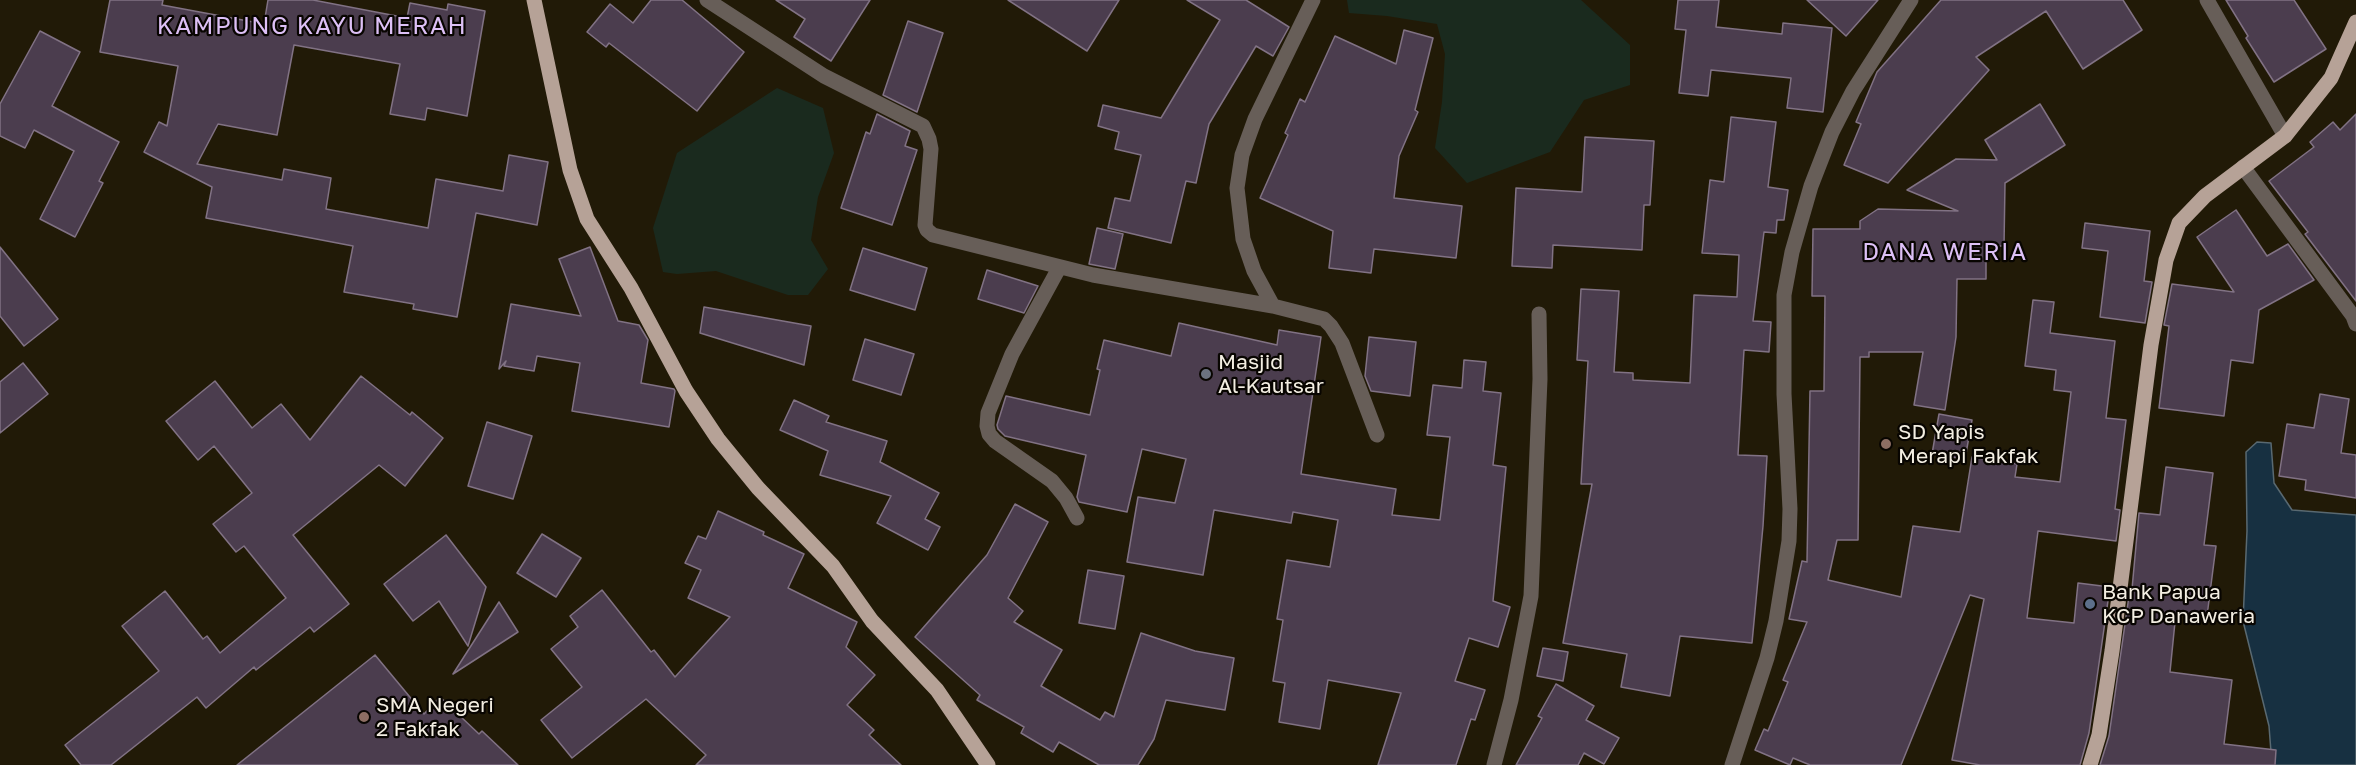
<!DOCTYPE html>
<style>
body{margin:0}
canvas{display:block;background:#211a07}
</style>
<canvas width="2356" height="765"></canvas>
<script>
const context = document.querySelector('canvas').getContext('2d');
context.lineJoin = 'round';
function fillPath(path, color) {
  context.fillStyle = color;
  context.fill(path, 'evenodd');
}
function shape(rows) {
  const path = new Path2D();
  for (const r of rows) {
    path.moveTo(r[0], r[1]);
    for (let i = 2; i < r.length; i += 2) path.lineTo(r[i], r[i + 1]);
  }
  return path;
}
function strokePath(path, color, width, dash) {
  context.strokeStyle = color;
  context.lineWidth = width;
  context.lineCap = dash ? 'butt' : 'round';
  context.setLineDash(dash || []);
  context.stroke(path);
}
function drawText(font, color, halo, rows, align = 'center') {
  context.font = font + ' "Golos Text",sans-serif';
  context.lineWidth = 4.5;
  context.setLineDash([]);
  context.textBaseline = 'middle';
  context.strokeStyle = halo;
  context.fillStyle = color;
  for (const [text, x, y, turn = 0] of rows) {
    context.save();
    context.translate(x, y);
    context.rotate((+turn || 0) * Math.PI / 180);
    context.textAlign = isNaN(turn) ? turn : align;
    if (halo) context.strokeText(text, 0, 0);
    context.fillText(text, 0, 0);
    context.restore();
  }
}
fillPath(shape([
 [1347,0,1581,0,1630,45,1630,85,1584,100,1550,152,1467,183,1435,148,1442,102,1445,54,1437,24,1387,16,1349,13],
 [777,88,823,108,834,153,818,197,811,240,828,269,808,295,788,295,716,271,677,274,663,272,653,228,677,153]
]), '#1a2a1e');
const water = shape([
 [2257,442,2271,443,2274,483,2292,510,2356,515,2356,765,2272,765,2269,726,2243,621,2247,531,2246,452,2257,442]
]);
fillPath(water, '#173041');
strokePath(water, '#596971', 1.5);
const building = shape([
 [110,0,163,0,162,5,264,24,268,0,313,0,407,18,410,3,447,10,448,4,485,11,467,116,427,108,425,120,390,114,400,64,294,45,277,135,218,124,197,164,282,180,284,169,331,178,326,209,428,228,436,179,503,191,509,155,548,162,537,225,476,213,457,317,413,309,414,304,344,292,353,246,206,218,212,187,144,152,159,122,167,126,178,66,100,52,110,0],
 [651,0,682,0,744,52,697,111,609,43,606,47,587,32,610,4,633,23,651,0],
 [776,0,870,0,831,61,794,37,805,19,776,0],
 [1008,0,1119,0,1087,51,1008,0],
 [1187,0,1246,0,1289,27,1273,56,1256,46,1209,124,1196,183,1186,181,1171,243,1108,228,1115,198,1130,201,1141,155,1115,149,1119,132,1098,126,1103,105,1161,118,1220,20,1187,0],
 [1678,0,1719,0,1716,27,1782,34,1783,23,1832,28,1823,112,1787,108,1791,78,1711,70,1708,96,1679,93,1686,30,1675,29,1678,0],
 [1807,0,1878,0,1846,36,1807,0],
 [1941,0,2123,0,2142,30,2083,69,2046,11,1976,57,1989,70,1888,183,1844,165,1861,124,1856,122,1877,72,1941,0],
 [2226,0,2294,0,2326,49,2274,82,2246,38,2248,36,2226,0],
 [908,21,943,33,917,112,883,95,908,21],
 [1404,30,1433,38,1415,110,1418,112,1399,156,1394,198,1462,206,1456,258,1374,249,1371,273,1329,268,1333,231,1260,198,1288,135,1285,133,1300,99,1305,102,1335,36,1396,64,1404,30],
 [40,31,80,52,52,106,119,142,99,181,103,183,75,237,40,219,74,151,34,130,25,148,0,136,0,104,40,31],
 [2040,104,2065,145,2005,183,2004,246,1986,246,1986,279,1957,279,1956,337,1945,410,1914,405,1923,352,1869,352,1869,357,1860,357,1858,540,1837,540,1828,580,1901,597,1913,526,1960,532,1972,457,2017,464,2015,477,2060,482,2071,392,2054,390,2056,370,2025,366,2033,300,2054,302,2050,333,2115,341,2106,418,2126,420,2115,509,2120,510,2116,541,2038,531,2027,618,2074,623,2078,583,2110,587,2089,733,2080,765,1980,765,1952,760,1984,599,1970,595,1901,765,1810,765,1793,758,1790,765,1755,750,1764,729,1768,731,1788,682,1783,680,1807,622,1789,619,1802,561,1807,562,1810,391,1824,391,1825,296,1812,296,1813,229,1860,229,1860,221,1878,209,1958,211,1907,190,1956,159,1997,160,1985,140,2040,104],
 [877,114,910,131,905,146,917,150,892,225,841,208,866,132,870,134,877,114],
 [2356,114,2356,301,2305,234,2308,232,2269,181,2314,147,2310,142,2333,122,2340,130,2356,114],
 [1731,117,1776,122,1768,187,1788,190,1784,220,1777,220,1776,233,1764,232,1753,321,1771,322,1769,352,1744,350,1738,455,1767,456,1763,526,1752,643,1680,636,1670,696,1621,687,1627,654,1563,643,1592,484,1581,484,1588,361,1577,360,1581,289,1619,291,1614,372,1633,373,1633,380,1690,383,1694,295,1737,297,1739,255,1702,253,1710,180,1724,182,1731,117],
 [1585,137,1654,141,1650,205,1644,205,1642,250,1553,245,1552,268,1512,266,1516,188,1582,192,1585,137],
 [2236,210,2267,256,2288,244,2314,280,2259,310,2253,363,2231,360,2224,416,2159,408,2169,326,2164,325,2172,284,2234,292,2197,237,2236,210],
 [2085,223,2150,231,2144,281,2152,282,2145,323,2100,317,2108,251,2082,248,2085,223],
 [1097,228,1123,234,1115,269,1089,264,1097,228],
 [0,247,58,319,24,346,0,316,0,247],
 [590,247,618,321,639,325,648,340,641,383,674,389,675,391,669,427,572,411,580,363,537,356,534,371,504,366,506,361,499,369,511,304,581,316,559,259,590,247],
 [863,248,927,268,915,310,850,290,863,248],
 [987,270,1038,286,1024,313,978,299,987,270],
 [704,307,811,326,804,365,700,333,704,307],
 [1179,323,1277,345,1279,330,1321,337,1301,474,1396,489,1392,515,1440,520,1450,437,1427,435,1433,385,1462,388,1464,360,1486,362,1483,391,1501,393,1493,465,1506,467,1493,601,1510,607,1498,647,1469,638,1455,681,1485,690,1475,720,1471,719,1456,765,1378,765,1401,693,1328,680,1320,729,1279,722,1285,683,1273,681,1283,620,1277,619,1287,560,1330,567,1338,520,1293,512,1291,523,1214,510,1203,575,1127,562,1138,497,1175,503,1186,459,1142,449,1127,512,1079,502,1077,497,1086,455,1005,436,998,429,997,425,1006,396,1090,415,1100,370,1097,369,1104,340,1171,356,1179,323],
 [1369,337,1416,342,1410,396,1371,391,1365,376,1369,337],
 [865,339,914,354,901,395,853,380,865,339],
 [23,363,48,394,0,433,0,382,23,363],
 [361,376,410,415,412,412,443,438,405,486,379,465,293,535,349,604,314,632,310,627,256,670,254,667,206,708,197,697,111,765,81,765,65,745,159,671,122,626,165,591,203,639,207,636,220,653,286,598,244,546,236,552,213,524,252,493,214,446,198,460,166,421,215,381,252,428,281,404,310,440,361,376],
 [2320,394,2349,399,2341,453,2356,455,2356,498,2305,490,2306,480,2279,476,2287,424,2314,428,2320,394],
 [794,400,829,416,826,422,887,441,880,462,939,493,925,519,940,527,928,550,877,523,891,496,820,475,828,451,780,430,794,400],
 [1939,414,1972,420,1965,459,1932,454,1939,414],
 [487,422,532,436,513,499,468,486,487,422],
 [2166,467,2213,473,2204,545,2216,546,2207,616,2176,612,2170,672,2232,680,2224,744,2276,750,2275,765,2100,765,2109,736,2130,589,2132,589,2139,513,2160,515,2166,467],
 [1015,504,1048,522,1008,598,1023,611,1014,622,1062,650,1041,686,1100,720,1105,712,1114,717,1141,633,1195,651,1234,658,1225,710,1166,700,1154,739,1138,765,1099,765,1059,742,1053,752,1021,733,1024,727,977,700,980,695,915,637,987,555,1015,504],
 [718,511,764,532,763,535,804,554,788,588,857,622,846,647,875,675,847,705,874,730,869,735,901,765,696,765,706,755,646,699,572,758,541,720,582,687,551,649,578,627,570,616,602,590,651,652,654,650,675,677,730,617,688,598,701,570,685,563,698,536,706,539,718,511],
 [542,534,581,558,556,597,517,573,542,534],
 [446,535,486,587,468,646,439,601,413,621,384,584,446,535],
 [1088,570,1124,576,1115,629,1079,623,1088,570],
 [499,602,518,632,453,674,499,602],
 [1543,648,1568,652,1563,681,1537,676,1543,648],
 [375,655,424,714,440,697,479,734,482,731,518,765,237,765,375,655],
 [1556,684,1594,706,1586,720,1619,738,1604,764,1584,753,1578,765,1516,765,1542,718,1538,716,1556,684]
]);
fillPath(building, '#4b3d4e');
strokePath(building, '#817284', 1.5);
strokePath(shape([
 [707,0,824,76,923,126,929,139,931,149,925,225,927,230,933,235,1093,275,1273,306,1324,319,1331,326,1342,343,1377,435],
 [2207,0,2285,136],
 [2243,167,2353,316,2356,324],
 [1059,268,1012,354,988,413,987,426,989,434,995,441,1052,481,1066,498,1077,518],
 [1273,306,1254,271,1243,239,1237,188,1242,155,1255,119,1313,0],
 [1494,765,1511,700,1531,596,1540,379,1539,314],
 [1732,765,1767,658,1776,621,1789,541,1790,509,1784,394,1784,295,1792,252,1811,186,1832,132,1853,91,1911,0]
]), '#675e58', 15);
strokePath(shape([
 [534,0,570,170,587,219,631,288,686,391,718,439,758,488,833,566,872,621,937,690,988,765],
 [2090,765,2099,735,2112,651,2151,345,2166,260,2179,223,2205,196,2285,136,2331,78,2356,22]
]), '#b6a297', 15);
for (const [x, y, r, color] of [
 [1206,374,6,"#6b7280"],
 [1886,444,6,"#8d6e63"],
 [2090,604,6,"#5c6f8a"],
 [364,717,6,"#8d6e63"]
]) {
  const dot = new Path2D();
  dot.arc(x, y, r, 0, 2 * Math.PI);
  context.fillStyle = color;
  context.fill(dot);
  strokePath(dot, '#080501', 2);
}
drawText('21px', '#f3eee2', '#080501', [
 ["Masjid",1218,362],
 ["Al-Kautsar",1218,386],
 ["SD Yapis",1898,432],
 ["Merapi Fakfak",1898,456],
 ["Bank Papua",2102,592],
 ["KCP Danaweria",2102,616],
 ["SMA Negeri",376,705],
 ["2 Fakfak",376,729]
], 'left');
context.letterSpacing = '1.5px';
drawText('24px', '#ddc0f6', '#080501', [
 ["KAMPUNG KAYU MERAH",312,26],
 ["DANA WERIA",1945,252]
]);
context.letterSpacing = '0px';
</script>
